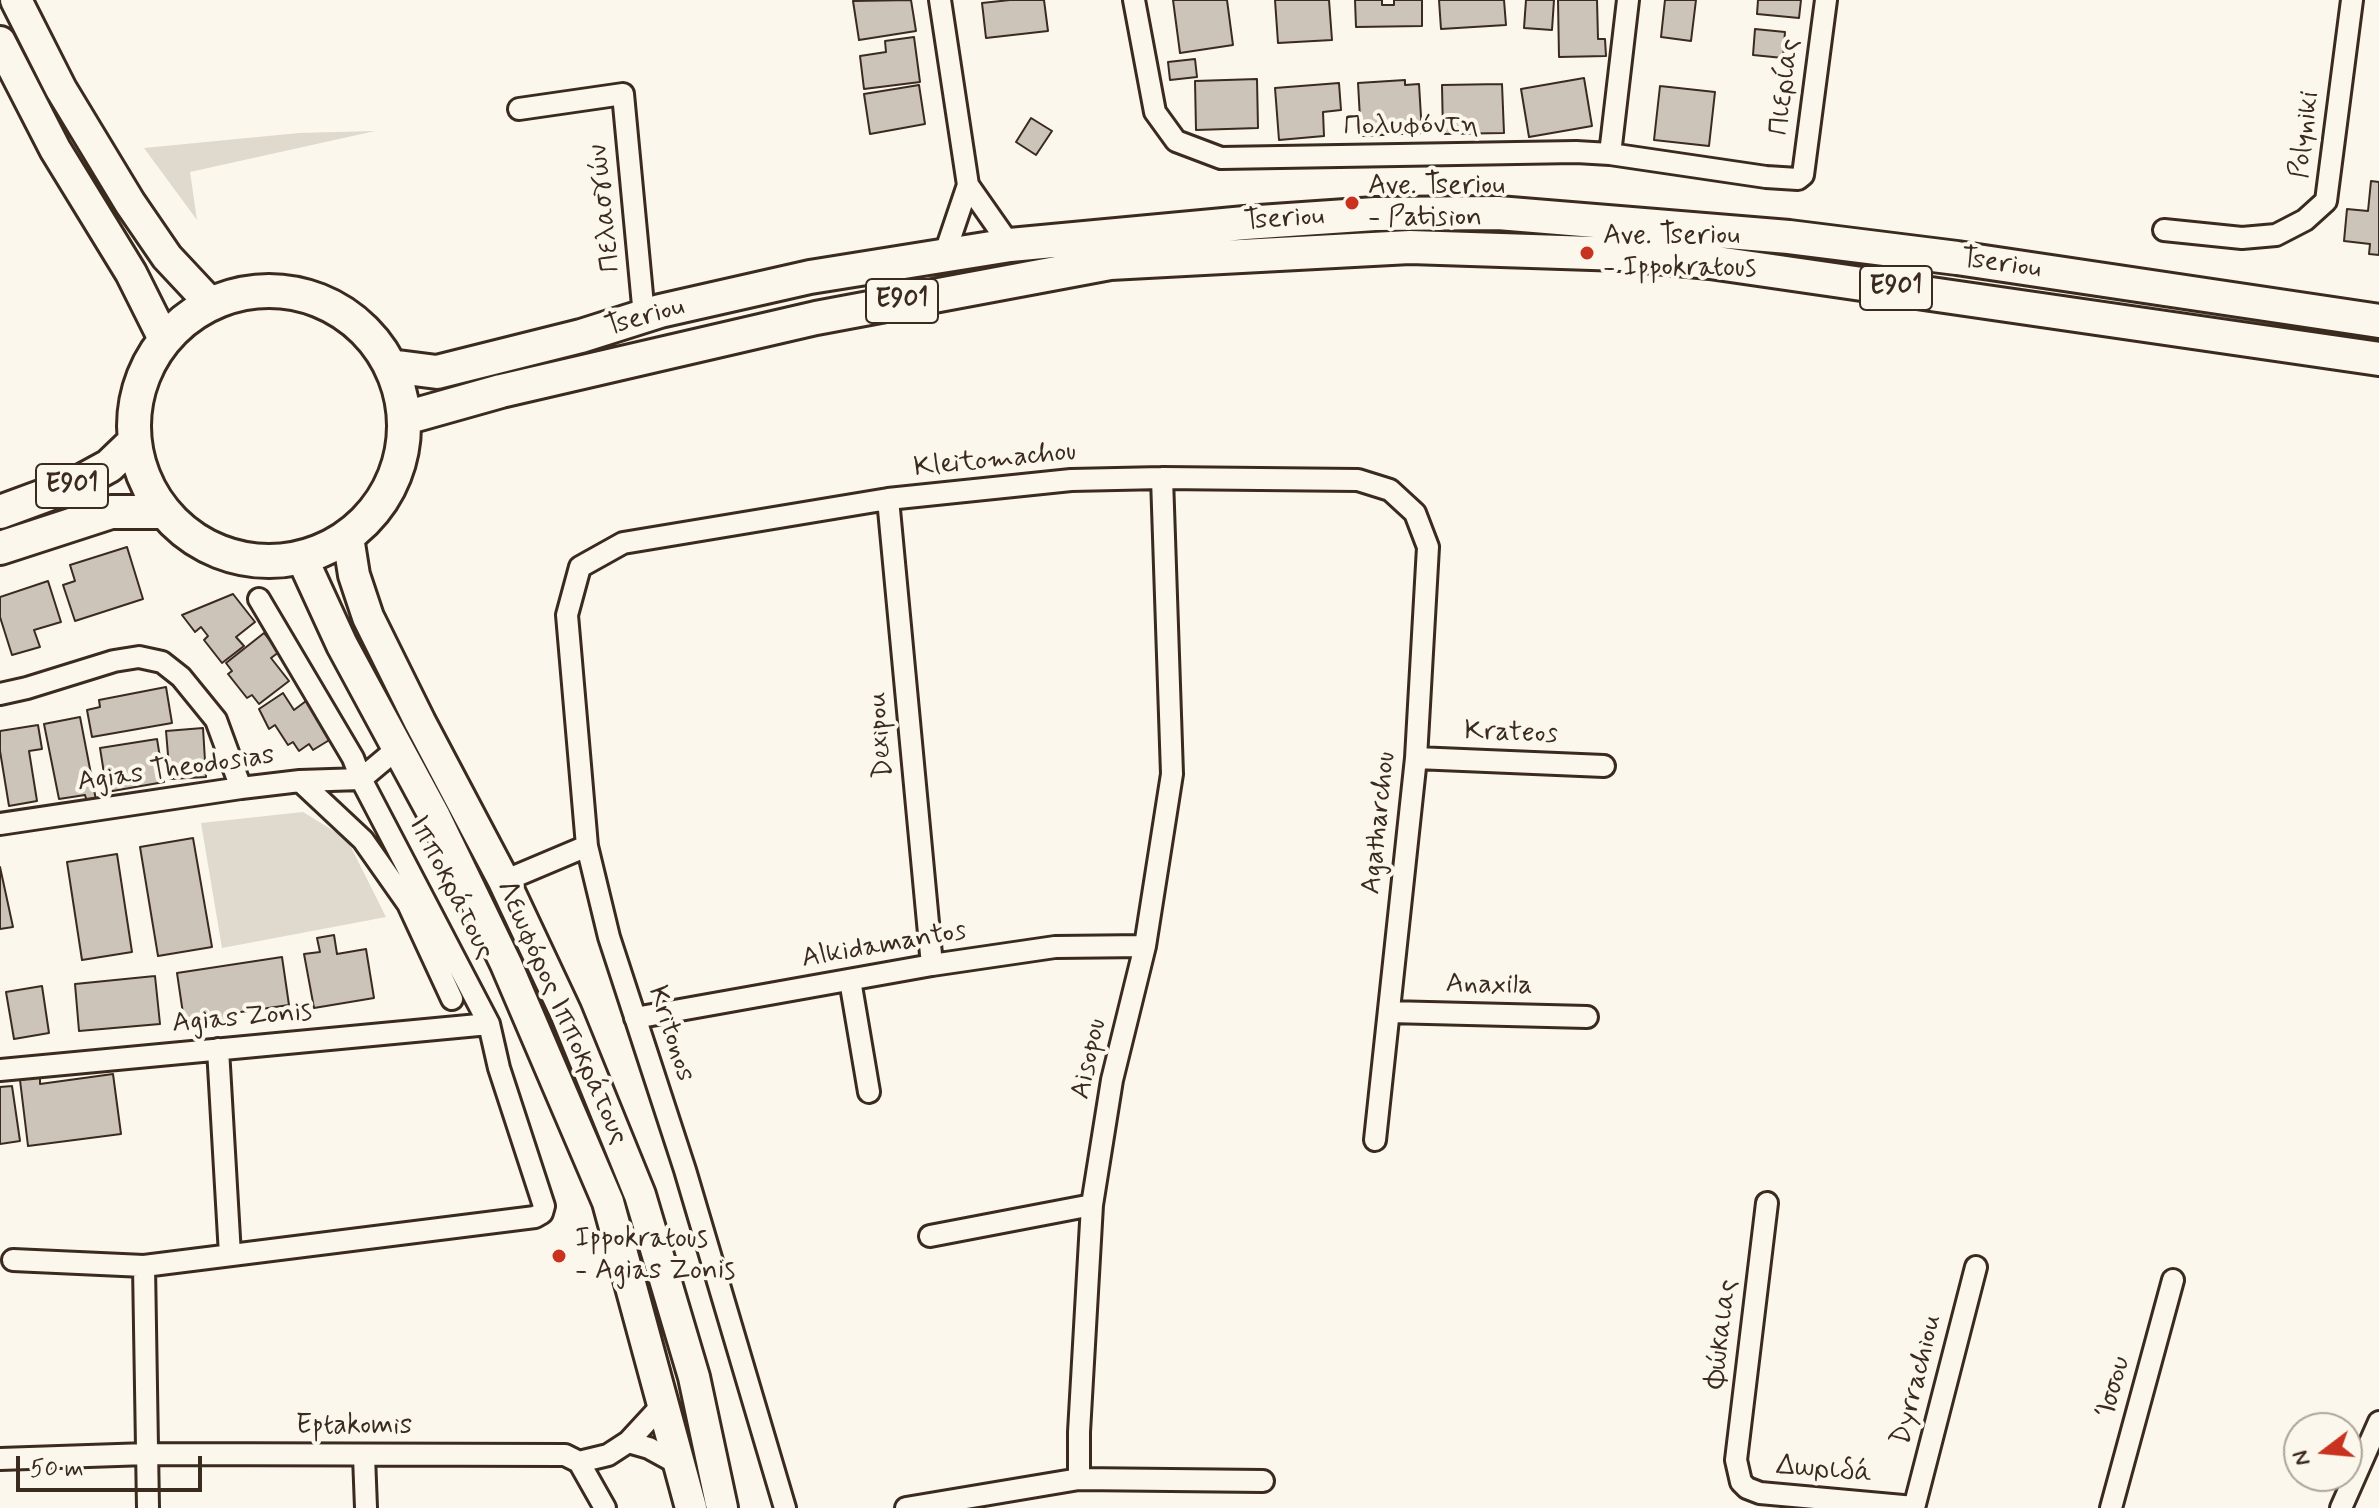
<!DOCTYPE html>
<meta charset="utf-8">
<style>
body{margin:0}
#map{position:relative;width:2379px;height:1508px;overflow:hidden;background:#fbf7ec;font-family:Mynerve,sans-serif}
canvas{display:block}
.north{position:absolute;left:2283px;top:1412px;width:80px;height:80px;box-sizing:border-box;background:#fbf7ec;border:2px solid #aea59a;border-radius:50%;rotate:254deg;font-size:22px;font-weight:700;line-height:32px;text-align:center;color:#3b2a1e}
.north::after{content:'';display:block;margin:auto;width:28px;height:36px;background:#c8321e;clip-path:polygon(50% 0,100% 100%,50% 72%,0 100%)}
.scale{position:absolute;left:16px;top:1456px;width:186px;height:36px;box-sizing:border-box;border:4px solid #3b2a1e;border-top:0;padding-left:10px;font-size:24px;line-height:28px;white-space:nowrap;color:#3b2a1e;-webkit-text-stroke:6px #fbf7ec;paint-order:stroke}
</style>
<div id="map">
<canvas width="2379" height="1508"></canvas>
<div class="north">N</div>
<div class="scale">50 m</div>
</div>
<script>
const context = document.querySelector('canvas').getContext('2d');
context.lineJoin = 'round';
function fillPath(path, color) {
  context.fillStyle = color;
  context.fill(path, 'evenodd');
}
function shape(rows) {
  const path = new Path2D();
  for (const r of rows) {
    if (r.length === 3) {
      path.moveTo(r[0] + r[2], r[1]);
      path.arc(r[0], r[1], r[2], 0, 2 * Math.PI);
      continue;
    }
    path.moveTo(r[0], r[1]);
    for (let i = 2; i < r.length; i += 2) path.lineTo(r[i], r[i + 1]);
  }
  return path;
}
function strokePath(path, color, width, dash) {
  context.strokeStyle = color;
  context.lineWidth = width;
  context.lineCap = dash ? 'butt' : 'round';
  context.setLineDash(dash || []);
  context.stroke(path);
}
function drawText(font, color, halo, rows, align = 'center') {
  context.font = font + ' Mynerve,sans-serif';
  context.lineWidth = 8;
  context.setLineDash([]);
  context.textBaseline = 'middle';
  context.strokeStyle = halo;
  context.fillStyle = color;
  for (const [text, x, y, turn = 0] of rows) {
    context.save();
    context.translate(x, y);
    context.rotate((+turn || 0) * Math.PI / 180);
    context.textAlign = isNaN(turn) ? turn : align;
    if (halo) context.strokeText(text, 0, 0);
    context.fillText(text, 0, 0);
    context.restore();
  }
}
fillPath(shape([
 [375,131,190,172,197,220,144,148,299,133],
 [303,812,347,839,386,917,222,948,201,823]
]), '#dfd9ce');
const building = shape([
 [911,0,916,31,859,40,853,1,911,0],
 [1010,0,1044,0,1048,31,986,38,982,3,1010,0],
 [1173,0,1227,0,1233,45,1180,53,1173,0],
 [1275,0,1329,0,1332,40,1278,43,1275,0],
 [1355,0,1382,0,1382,5,1394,5,1394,0,1422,0,1422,26,1356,27,1355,0],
 [1439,0,1504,0,1506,25,1441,29,1439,0],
 [1526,0,1554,0,1552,30,1524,28,1526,0],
 [1558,0,1597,0,1598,39,1605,39,1606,56,1559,57,1558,0],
 [1665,0,1696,0,1691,41,1661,37,1665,0],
 [1758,0,1801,0,1799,18,1757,14,1758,0],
 [1755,29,1785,32,1783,58,1753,55,1755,29],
 [914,37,920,82,864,89,860,56,886,52,885,41,914,37],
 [1195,59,1197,77,1170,80,1168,62,1195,59],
 [1584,78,1592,126,1529,137,1521,89,1584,78],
 [1257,79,1258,128,1196,130,1195,81,1257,79],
 [1405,80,1405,85,1419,84,1422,133,1361,136,1358,83,1405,80],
 [1339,83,1341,110,1323,112,1324,136,1279,140,1275,88,1339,83],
 [1502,84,1504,133,1443,134,1442,85,1502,84],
 [919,85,925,124,870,134,864,94,919,85],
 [1660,86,1715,92,1709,146,1654,140,1660,86],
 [1031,118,1052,131,1036,155,1016,142,1031,118],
 [2371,181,2379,182,2379,255,2369,254,2370,244,2344,241,2347,209,2368,211,2371,181],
 [127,547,143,599,75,621,63,585,75,581,70,565,127,547],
 [48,581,61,622,34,630,40,647,12,655,0,617,0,597,48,581],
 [233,594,255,622,236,637,244,646,222,663,204,640,208,636,201,627,195,632,182,615,233,594],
 [264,633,279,652,271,658,289,681,259,704,252,695,247,698,228,674,232,671,226,663,264,633],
 [166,687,172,723,92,737,87,710,100,707,99,700,166,687],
 [283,693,294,710,306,701,331,739,313,750,309,744,299,751,293,742,288,745,275,725,269,729,259,709,283,693],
 [80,717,96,800,87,802,85,795,59,799,44,724,80,717],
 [38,725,42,749,29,751,37,801,9,806,0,751,0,731,38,725],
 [203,728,206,777,170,779,166,731,203,728],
 [157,739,164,782,107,792,100,748,157,739],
 [193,838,212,947,158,956,140,847,193,838],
 [117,854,132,952,82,960,67,862,117,854],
 [0,867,13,927,0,929,0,867],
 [334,935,337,954,366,949,374,998,314,1008,304,954,320,952,317,938,334,935],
 [282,957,289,1005,227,1014,228,1021,185,1027,177,973,282,957],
 [155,976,160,1024,79,1031,75,984,155,976],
 [42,986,49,1033,14,1039,6,992,42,986],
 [113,1074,121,1134,28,1146,20,1080,40,1077,40,1084,113,1074],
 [12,1086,20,1141,0,1144,0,1087,12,1086]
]);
fillPath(building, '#ccc4b9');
strokePath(building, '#3b2a1e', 2);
const minor = shape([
 [940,0,968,185,1010,245],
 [1134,0,1155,112,1176,141,1221,158,1576,152,1610,154,1766,177,1798,179,1803,175,1826,0],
 [519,109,623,94,644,316],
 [1610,154,1628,0],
 [2164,230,2242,238,2276,235,2305,220,2326,201,2352,0],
 [944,256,968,185],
 [888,499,932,965],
 [0,694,27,688,114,661,139,657,162,662,181,677,216,720,241,788],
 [1416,758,1604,766],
 [361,779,398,748],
 [300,781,363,840,408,904,452,999],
 [0,824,241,788,300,781,361,779],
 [504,881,587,846],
 [850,980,869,1092],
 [1389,1012,1587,1017],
 [635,1018,932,965,1055,947,1145,946],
 [218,1049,230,1255],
 [0,1070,489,1024],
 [1767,1203,1736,1460,1741,1482,1747,1488,1760,1493,1914,1507],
 [930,1236,1092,1205],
 [13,1260,144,1266,535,1217,542,1213,544,1206,499,1068,489,1024,361,779,353,758,259,599],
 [144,1266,148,1508],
 [628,1442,649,1448,680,1465],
 [364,1456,366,1508],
 [0,1459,147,1454,565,1455,579,1462,605,1508],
 [579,1462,608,1455,628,1442,664,1403],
 [1079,1479,1263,1481],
 [785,1508,685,1170,609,937,587,846,567,615,580,567,623,543,888,499,1071,480,1162,478,1358,480,1390,490,1415,513,1428,547,1416,758,1375,1140],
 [906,1508,1079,1479,1079,1432,1092,1205,1112,1080,1145,946,1172,774,1162,478],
 [1914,1508,1976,1267],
 [2111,1508,2173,1280],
 [2341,1508,2379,1422]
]);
const secondary = shape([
 [16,0,61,89,130,203,167,257,211,304],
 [0,42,55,149,131,273,164,339],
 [348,537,354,575,368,617,420,722,504,881,566,1013,640,1195,694,1377,722,1508],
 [302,558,342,645,435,817,506,964,608,1202,691,1508]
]);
const primary = shape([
 [269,426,135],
 [390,366,437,372,581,336,660,311,810,277,1010,245,1245,223,1375,214,1498,213,1789,237,1957,258,2379,321],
 [405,418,501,391,816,318,1110,263,1410,247,1622,254,1710,262,2379,359],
 [0,512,76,484,109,466,134,442],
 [0,548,111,512,165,512]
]);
strokePath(minor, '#3b2a1e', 26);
strokePath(secondary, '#3b2a1e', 36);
strokePath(primary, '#3b2a1e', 38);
strokePath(minor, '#fbf7ec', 20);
strokePath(secondary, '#fbf7ec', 30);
strokePath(primary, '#fbf7ec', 32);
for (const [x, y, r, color] of [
 [1352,203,8,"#c8321e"],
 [1587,253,8,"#c8321e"],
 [559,1256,8,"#c8321e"]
]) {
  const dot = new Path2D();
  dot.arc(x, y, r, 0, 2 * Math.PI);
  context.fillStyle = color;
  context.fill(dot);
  strokePath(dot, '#fbf7ec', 3);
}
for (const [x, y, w] of [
 [1896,288,72],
 [902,301,72],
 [72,486,72]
]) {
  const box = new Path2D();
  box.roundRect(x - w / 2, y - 22, w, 44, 6);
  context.fillStyle = '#fbf7ec';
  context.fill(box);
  strokePath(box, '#3b2a1e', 2);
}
drawText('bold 26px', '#3b2a1e', null, [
 ["E901",1896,288],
 ["E901",902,301],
 ["E901",72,486]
]);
drawText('28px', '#3b2a1e', '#fbf7ec', [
 ["Πιερίας",1786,87,-83],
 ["Πολυφόντη",1411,127,-1],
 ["Polyniki",2306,135,-83],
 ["Πελασγών",606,208,-96],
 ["Tseriou",1284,220,-4],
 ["Tseriou",2001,265,8],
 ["Tseriou",645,318,-16],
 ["Kleitomachou",995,461,-6],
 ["Krateos",1511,734,2],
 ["Dexipou",882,735,-95],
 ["Agias Theodosias",176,770,-8],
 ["Agatharchou",1380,823,-84],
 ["Ιπποκράτους",450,888,63],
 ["Alkidamantos",884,946,-10],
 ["Anaxila",1489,986,1],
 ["Λεωφόρος Ιπποκράτους",561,1013,66],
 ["Agias Zonis",242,1019,-5],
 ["Kritonos",670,1034,72],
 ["Aisopou",1090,1059,-78],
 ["Φώκαιας",1723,1334,-83],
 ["Dyrrachiou",1918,1380,-76],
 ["Ίσσου",2115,1387,-75],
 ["Eptakomis",354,1427],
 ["Δωριδά",1824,1471,5]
]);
drawText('28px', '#3b2a1e', '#fbf7ec', [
 ["Ave. Tseriou",1368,187],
 ["- Patision",1368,219],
 ["Ave. Tseriou",1603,237],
 ["- Ippokratous",1603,269],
 ["Ippokratous",575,1240],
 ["- Agias Zonis",575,1272]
], 'left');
</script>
